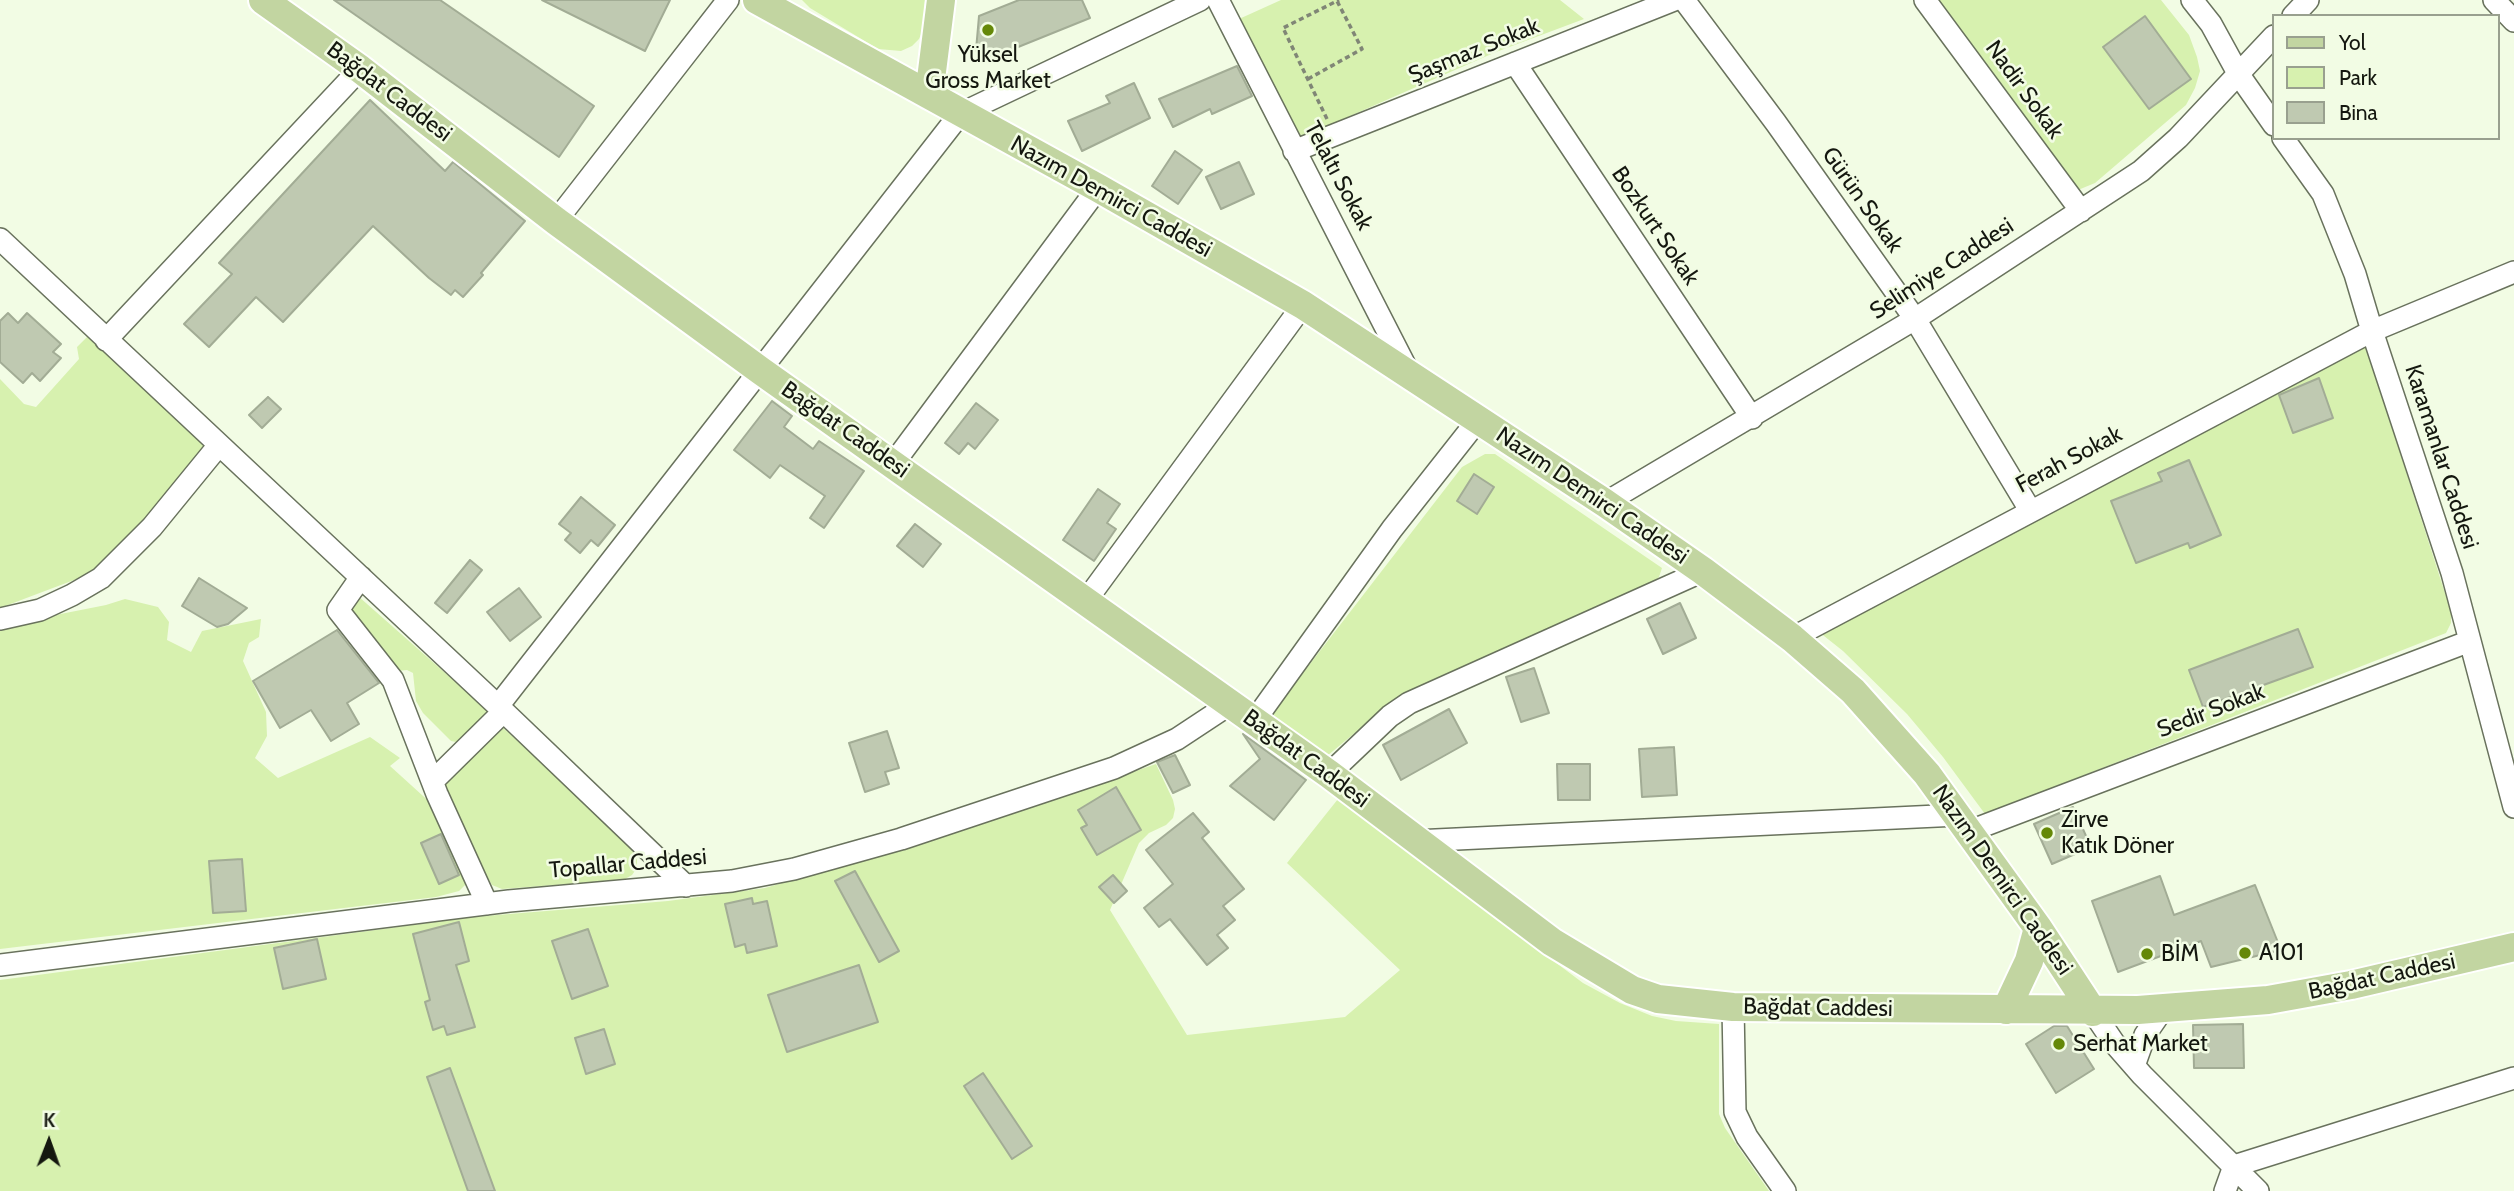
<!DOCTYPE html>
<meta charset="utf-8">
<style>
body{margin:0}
#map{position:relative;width:2514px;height:1191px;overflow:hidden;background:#f2fce4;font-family:Cabin,sans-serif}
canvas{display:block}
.legend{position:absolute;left:2272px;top:14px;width:228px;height:126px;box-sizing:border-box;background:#f2fce4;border:2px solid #99a08f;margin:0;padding:9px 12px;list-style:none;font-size:21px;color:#14170f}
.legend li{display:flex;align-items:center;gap:14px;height:35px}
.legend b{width:35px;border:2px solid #99a08f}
.north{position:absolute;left:14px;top:1107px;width:70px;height:70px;-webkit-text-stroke:5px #f2fce4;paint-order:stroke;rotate:1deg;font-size:19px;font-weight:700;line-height:28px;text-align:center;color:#14170f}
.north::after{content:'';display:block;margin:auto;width:24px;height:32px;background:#14170f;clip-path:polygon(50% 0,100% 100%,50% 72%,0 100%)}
</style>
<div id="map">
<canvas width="2514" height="1191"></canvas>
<ul class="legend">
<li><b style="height:9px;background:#c2d5a1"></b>Yol</li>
<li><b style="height:19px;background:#d7f1af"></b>Park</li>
<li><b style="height:19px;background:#bfc9b1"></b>Bina</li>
</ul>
<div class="north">K</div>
</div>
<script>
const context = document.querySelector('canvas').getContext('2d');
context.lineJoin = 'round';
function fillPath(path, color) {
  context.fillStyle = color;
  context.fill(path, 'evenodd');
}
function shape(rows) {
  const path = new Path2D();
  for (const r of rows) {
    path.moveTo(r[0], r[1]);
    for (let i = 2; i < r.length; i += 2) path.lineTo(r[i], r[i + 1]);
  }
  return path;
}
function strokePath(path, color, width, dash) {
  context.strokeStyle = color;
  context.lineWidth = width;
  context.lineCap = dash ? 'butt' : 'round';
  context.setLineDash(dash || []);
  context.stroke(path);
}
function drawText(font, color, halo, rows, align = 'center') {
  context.font = font + ' Cabin,sans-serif';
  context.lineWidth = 5;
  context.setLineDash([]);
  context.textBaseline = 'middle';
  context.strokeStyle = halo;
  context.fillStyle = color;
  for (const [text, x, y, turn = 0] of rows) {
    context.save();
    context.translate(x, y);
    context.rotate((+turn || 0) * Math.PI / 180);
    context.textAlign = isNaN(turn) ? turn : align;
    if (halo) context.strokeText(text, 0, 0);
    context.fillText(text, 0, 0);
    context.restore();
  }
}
fillPath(shape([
 [802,0,925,0,923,30,919,39,912,46,901,51,878,49,810,8],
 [1281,0,1560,0,1584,19,1496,52,1293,141,1239,19],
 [1935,0,2161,0,2189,35,2197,57,2200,71,2195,88,2186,105,2095,183,2078,190],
 [90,334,209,448,134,535,106,563,82,577,0,608,0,379,24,404,36,407,79,359,77,347],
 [2365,343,2451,612,2451,623,2446,633,1985,814,1943,757,1907,714,1843,651,1819,632],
 [1485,454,1495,454,1662,568,1659,577,1652,583,1434,679,1407,694,1380,712,1327,756,1269,717,1462,467],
 [358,596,486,709,488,714,461,743,451,741,423,713,416,701,413,673,407,670,397,671,350,621,350,600],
 [125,599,158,607,169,622,167,640,191,652,202,631,261,619,259,637,249,643,243,661,266,712,267,736,255,758,278,778,370,737,400,758,390,766,433,805,465,869,466,884,459,891,436,897,0,949,0,626,106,605],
 [502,727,628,837,637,859,637,868,632,875,625,879,582,883,502,889,492,885,457,825,449,806,445,783],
 [1156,764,1173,800,1175,809,1173,818,1166,825,1149,833,1139,843,1110,910,1187,1035,1345,1017,1400,970,1287,863,1338,799,1583,983,1620,1003,1652,1016,1676,1021,1719,1024,1719,1114,1725,1128,1769,1191,0,1191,0,980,473,917,668,901,765,888,954,833]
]), '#d7f1af');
const building = shape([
 [334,0,440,0,594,106,559,157,334,0],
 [542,0,670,0,645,51,542,0],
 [1019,0,1082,0,1090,18,981,62,976,50,979,16,1019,0],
 [2145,16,2191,79,2149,109,2103,47,2145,16],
 [1237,66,1252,96,1212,114,1210,109,1173,127,1159,99,1237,66],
 [1134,83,1150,118,1082,151,1068,121,1110,103,1106,96,1134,83],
 [370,100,445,171,453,162,525,221,481,273,483,275,463,297,455,290,451,295,429,278,373,226,283,322,256,297,209,347,184,324,232,274,219,263,370,100],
 [1175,151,1202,170,1178,204,1152,186,1175,151],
 [1239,162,1254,194,1221,209,1206,177,1239,162],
 [8,313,18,323,27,313,61,344,53,352,61,358,40,381,32,373,23,383,0,362,0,321,8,313],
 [2319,378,2333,418,2293,433,2279,395,2319,378],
 [268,397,281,409,262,428,249,415,268,397],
 [772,401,792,416,784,427,813,449,819,441,864,471,824,528,810,518,825,496,780,465,770,478,734,450,772,401],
 [976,403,998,420,975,449,968,443,959,454,945,443,976,403],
 [2189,460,2221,535,2190,548,2188,543,2136,563,2111,501,2162,481,2158,473,2189,460],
 [1474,474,1494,487,1477,514,1457,501,1474,474],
 [1098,489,1120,504,1107,523,1116,529,1094,561,1063,540,1098,489],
 [581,497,615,525,598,546,591,540,580,553,565,540,571,533,559,524,581,497],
 [915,524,941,544,923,567,897,546,915,524],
 [470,560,482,570,447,613,435,603,470,560],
 [199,578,247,608,228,624,217,627,182,606,199,578],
 [519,588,541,617,510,641,487,612,519,588],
 [1680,603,1696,638,1663,654,1647,619,1680,603],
 [2298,629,2313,667,2203,707,2189,670,2298,629],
 [337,630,379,683,347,703,359,724,331,741,311,710,280,728,253,681,337,630],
 [1534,668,1549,713,1521,722,1506,677,1534,668],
 [1449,709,1467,743,1401,780,1383,745,1449,709],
 [887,731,899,768,885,772,889,784,865,792,849,743,887,731],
 [1243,734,1306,780,1274,820,1230,786,1260,759,1243,734],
 [1674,747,1677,795,1642,797,1639,749,1674,747],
 [1175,755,1190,785,1173,793,1157,762,1175,755],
 [1557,764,1590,764,1590,800,1558,800,1557,764],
 [1116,787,1141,830,1097,855,1081,828,1087,825,1078,810,1116,787],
 [2073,807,2091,847,2052,864,2034,824,2073,807],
 [1193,813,1209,832,1202,838,1244,889,1223,906,1235,920,1217,935,1228,948,1207,965,1170,919,1159,927,1144,908,1173,884,1146,850,1193,813],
 [441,834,459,875,439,884,421,843,441,834],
 [242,859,246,911,213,913,209,861,242,859],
 [855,871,899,951,879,962,835,881,855,871],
 [1113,875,1127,891,1114,903,1099,887,1113,875],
 [2160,876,2174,915,2255,885,2281,950,2211,967,2201,941,2118,972,2092,901,2160,876],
 [752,898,753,904,767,901,777,946,747,953,745,944,735,947,725,904,752,898],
 [459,922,469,961,456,965,475,1027,447,1035,444,1026,433,1030,425,1002,430,1000,413,934,459,922],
 [588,929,608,986,572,999,552,941,588,929],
 [317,939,326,979,283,989,274,948,317,939],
 [859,965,878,1022,787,1052,768,995,859,965],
 [2243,1024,2244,1068,2194,1068,2193,1025,2243,1024],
 [2054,1026,2067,1026,2094,1069,2056,1093,2026,1044,2054,1026],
 [604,1029,615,1064,586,1074,575,1038,604,1029],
 [450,1068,495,1191,468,1191,427,1077,450,1068],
 [983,1073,1032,1146,1012,1159,964,1086,983,1073]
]);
fillPath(building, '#bfc9b1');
strokePath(building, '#a2ac95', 2);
const minor = shape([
 [1218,0,1410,375],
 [1684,0,1776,123,1915,319,2030,510],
 [1925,0,2081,211],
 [2192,0,2211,24,2239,75,2274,125],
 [2494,0,2514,21],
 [2293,16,2308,0],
 [1515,63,1752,418],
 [2283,138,2323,194,2355,274,2372,331,2452,573,2514,807],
 [1294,151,1674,0],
 [556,221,728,0],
 [0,239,498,706,686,886],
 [106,340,360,69],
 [893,464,1098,188],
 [1605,503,1915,319,2141,171,2178,138,2274,36],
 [361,577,338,610,393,680,437,794,487,904],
 [1085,602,1303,305],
 [0,619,40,610,72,595,101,578,152,527,219,445],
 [1792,638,2372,331,2514,272],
 [498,706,960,114,1200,0],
 [1255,720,1392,529,1478,420],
 [1329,774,1390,716,1409,703,1703,571],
 [433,781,504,711],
 [1970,831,2470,641],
 [1415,841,1958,815],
 [0,965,509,901,732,881,794,869,901,839,1114,768,1177,739,1230,704],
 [1733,1007,1735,1112,1747,1137,1785,1191],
 [2093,1012,2114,1043,2142,1075,2258,1191],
 [2134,1066,2145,1035,2163,1009],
 [2225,1191,2234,1166,2514,1078]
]);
const major = shape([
 [263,0,360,69,556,221,761,371,1329,774,1552,942,1632,990,1658,999,1733,1007,2138,1010,2268,1000,2351,985,2514,947],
 [757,0,1098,188,1303,305,1605,503,1703,571,1792,638,1853,691,1927,774,2038,928,2093,1012],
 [929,95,941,0],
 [2006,1010,2029,961,2038,928]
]);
strokePath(minor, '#69725d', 24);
strokePath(major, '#fff', 32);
strokePath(shape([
 [1308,79,1362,49,1337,1],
 [1327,119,1283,28,1339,0]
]), '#808676', 3.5, [5, 3.5]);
strokePath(minor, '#fff', 21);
strokePath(major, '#c2d5a1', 28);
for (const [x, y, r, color] of [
 [988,30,7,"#658808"],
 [2047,833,7,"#658808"],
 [2245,953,7,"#658808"],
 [2147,954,7,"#658808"],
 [2059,1044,7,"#658808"]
]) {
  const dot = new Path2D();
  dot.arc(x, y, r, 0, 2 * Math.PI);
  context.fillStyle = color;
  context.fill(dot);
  strokePath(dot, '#f2fce4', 2.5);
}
drawText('23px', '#14170f', '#f2fce4', [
 ["Şaşmaz Sokak",1474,51,-22],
 ["Nadir Sokak",2024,90,54],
 ["Bağdat Caddesi",389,92,37],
 ["Telaltı Sokak",1338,176,62],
 ["Nazım Demirci Caddesi",1111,197,29],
 ["Gürün Sokak",1862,200,55],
 ["Bozkurt Sokak",1655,226,56],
 ["Selimiye Caddesi",1942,269,-33],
 ["Bağdat Caddesi",845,430,35],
 ["Karamanlar Caddesi",2441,457,72],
 ["Ferah Sokak",2069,460,-28],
 ["Nazım Demirci Caddesi",1592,496,34],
 ["Sedir Sokak",2211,711,-21],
 ["Bağdat Caddesi",1306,759,36],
 ["Topallar Caddesi",628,864,-5],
 ["Nazım Demirci Caddesi",2002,880,55],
 ["Bağdat Caddesi",2382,977,-12],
 ["Bağdat Caddesi",1818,1008,1]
]);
drawText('23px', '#14170f', '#f2fce4', [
 ["Yüksel",988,55,"center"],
 ["Gross Market",988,81,"center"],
 ["Zirve",2061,820],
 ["Katık Döner",2061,846],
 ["A101",2259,953],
 ["BİM",2161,954],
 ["Serhat Market",2073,1044]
], 'left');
</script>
